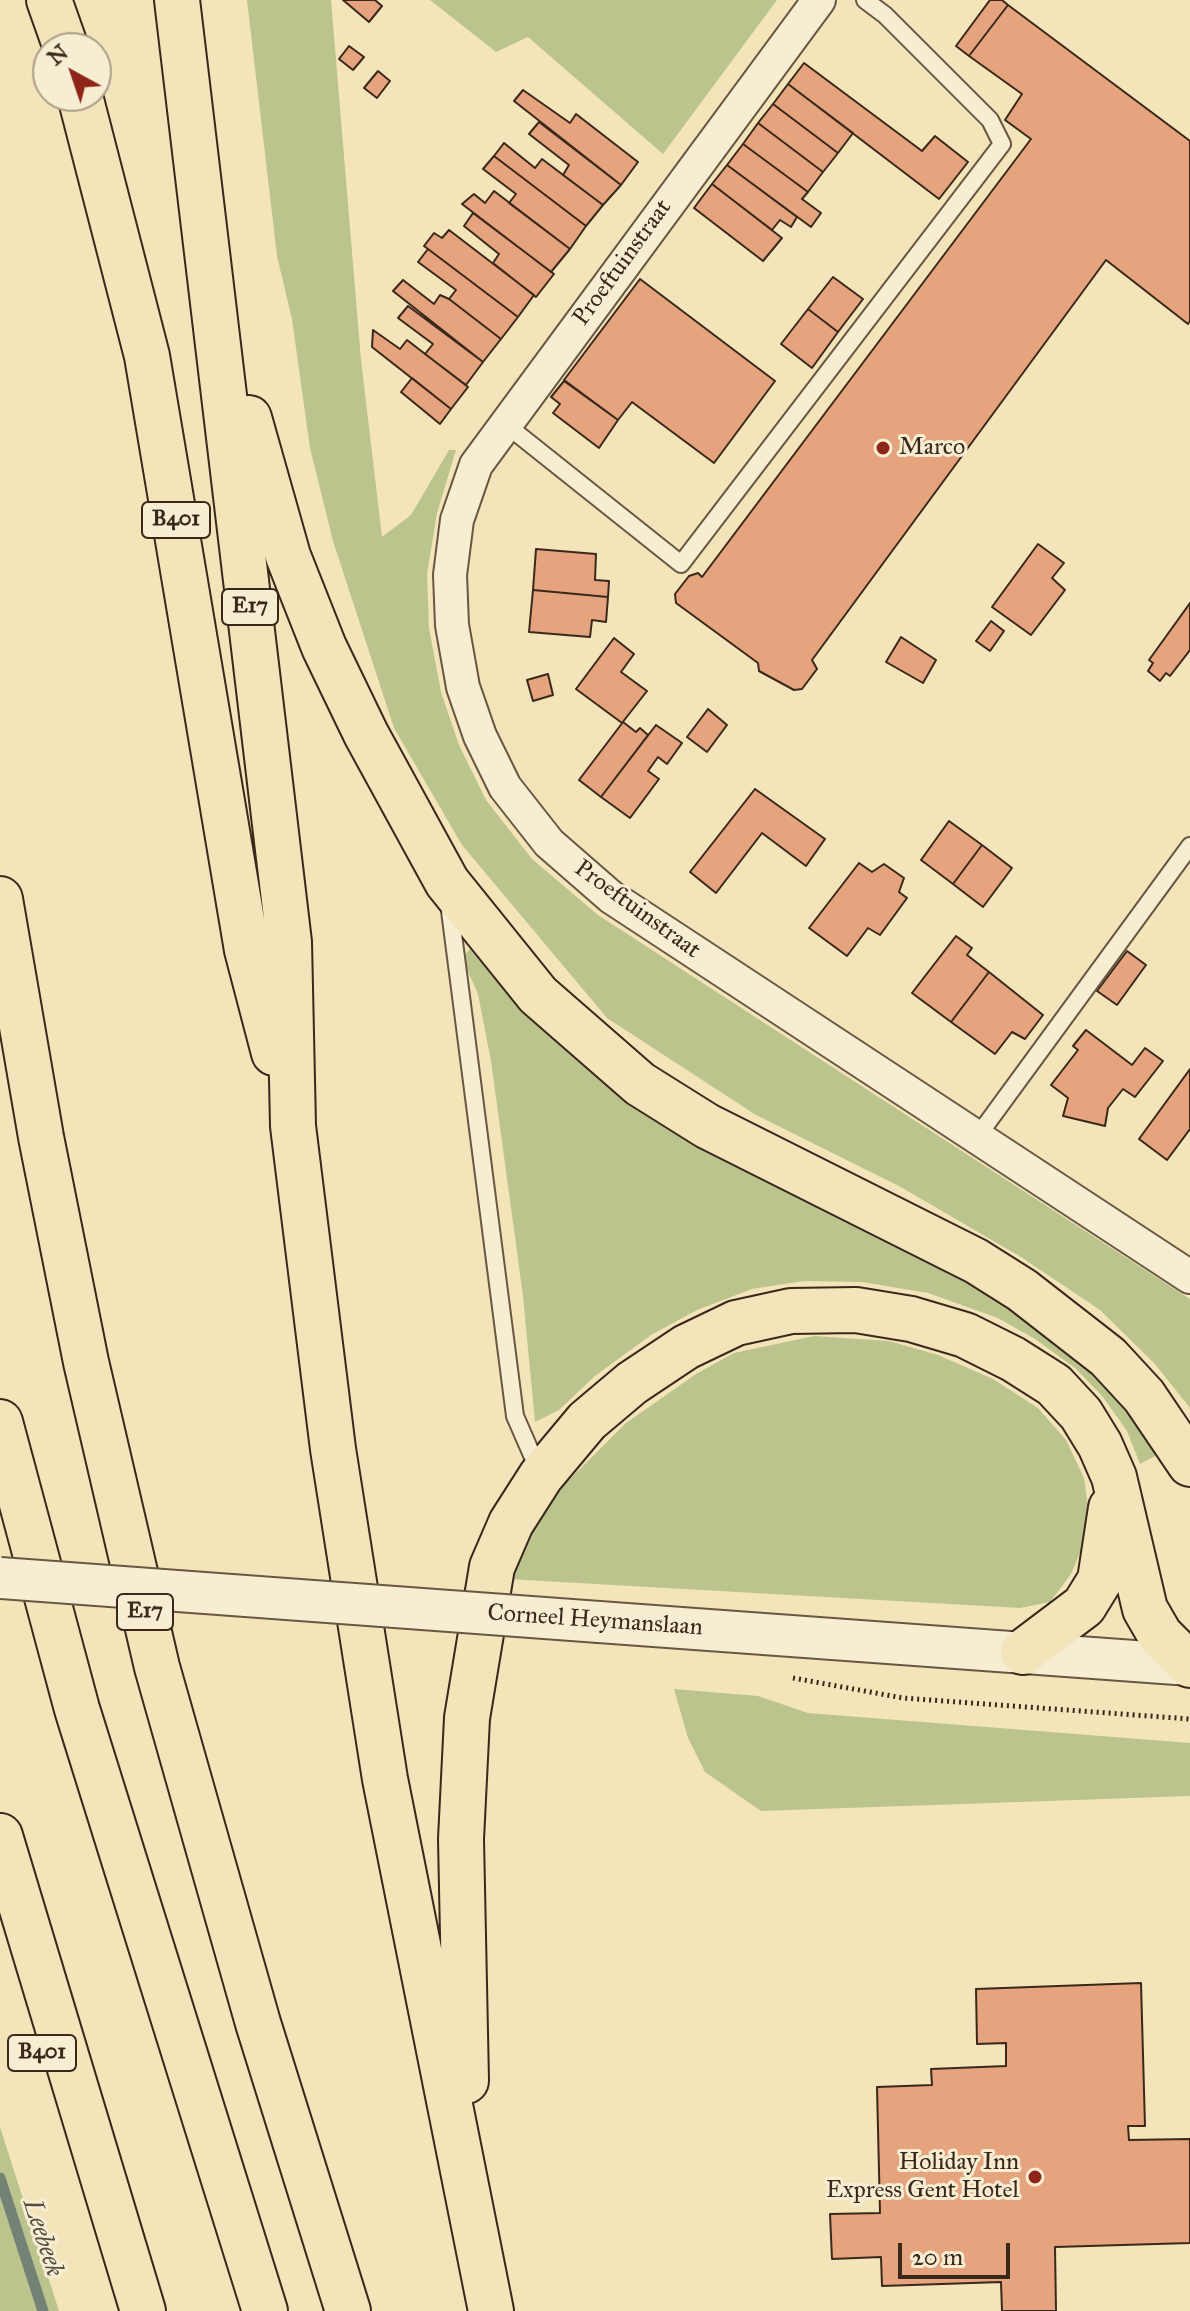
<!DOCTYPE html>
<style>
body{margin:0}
#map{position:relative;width:1190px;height:2311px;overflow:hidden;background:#f3e4b9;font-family:"IM FELL Great Primer",serif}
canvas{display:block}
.north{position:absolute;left:32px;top:32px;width:80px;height:80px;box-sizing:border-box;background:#f7edd2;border:2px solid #ab9e89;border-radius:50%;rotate:320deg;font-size:22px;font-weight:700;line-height:32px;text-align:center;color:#3a281b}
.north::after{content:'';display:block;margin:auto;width:28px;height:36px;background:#8f2418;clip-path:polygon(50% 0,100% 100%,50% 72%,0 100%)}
.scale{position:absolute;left:898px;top:2243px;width:112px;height:36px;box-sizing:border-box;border:4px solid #3a281b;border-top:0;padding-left:10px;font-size:24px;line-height:28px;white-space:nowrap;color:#3a281b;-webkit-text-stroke:6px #f7edd2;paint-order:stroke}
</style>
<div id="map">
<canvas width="1190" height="2311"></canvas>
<div class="north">N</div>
<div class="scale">20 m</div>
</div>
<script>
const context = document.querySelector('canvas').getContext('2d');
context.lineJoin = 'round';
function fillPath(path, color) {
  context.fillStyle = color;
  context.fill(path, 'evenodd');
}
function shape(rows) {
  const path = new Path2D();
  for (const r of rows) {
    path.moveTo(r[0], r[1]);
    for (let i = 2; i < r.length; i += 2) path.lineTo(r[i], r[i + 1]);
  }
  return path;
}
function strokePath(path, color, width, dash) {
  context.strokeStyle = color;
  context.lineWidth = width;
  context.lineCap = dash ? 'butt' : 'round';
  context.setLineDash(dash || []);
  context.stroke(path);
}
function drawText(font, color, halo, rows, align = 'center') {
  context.font = font + ' "IM FELL Great Primer",serif';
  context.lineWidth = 6;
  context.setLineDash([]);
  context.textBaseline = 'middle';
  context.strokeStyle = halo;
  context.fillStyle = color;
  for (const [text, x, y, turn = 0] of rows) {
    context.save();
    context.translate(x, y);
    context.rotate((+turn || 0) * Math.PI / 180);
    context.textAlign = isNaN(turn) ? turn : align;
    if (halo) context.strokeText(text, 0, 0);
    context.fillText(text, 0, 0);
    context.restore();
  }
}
fillPath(shape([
 [247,0,331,0,361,360,382,537,411,515,449,450,456,450,437,513,427,574,429,628,441,692,459,745,486,800,532,859,598,915,1190,1299,1190,1408,1155,1364,1100,1310,1021,1257,899,1186,756,1115,607,1018,462,845,394,728,333,541,310,448,292,319,277,256],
 [430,0,777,0,663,154,528,37,496,52],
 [470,949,518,1006,574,1057,629,1100,981,1284,1126,1399,1157,1455,1140,1464,1127,1431,1103,1397,1075,1368,1035,1339,998,1318,928,1293,862,1282,804,1281,752,1289,697,1310,651,1335,595,1376,559,1410,535,1422,523,1296,491,1061,478,994,462,958],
 [814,1336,889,1341,938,1355,993,1379,1038,1408,1066,1440,1084,1478,1089,1513,1082,1548,1071,1574,1050,1602,1020,1608,507,1579,523,1542,545,1510,566,1483,626,1423,696,1374,734,1353],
 [674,1689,758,1696,808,1713,1190,1743,1190,1796,761,1811,705,1772,688,1738],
 [0,2127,59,2311,0,2311]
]), '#bcc48e');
strokePath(shape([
 [0,2178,43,2311]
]), '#748276', 11);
const building = shape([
 [343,0,375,0,382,6,369,22,343,0],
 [990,0,1002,0,1008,5,969,56,956,46,990,0],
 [1008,5,1190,141,1190,321,1188,324,1106,260,812,660,817,669,802,689,794,690,759,671,758,663,676,603,675,594,689,576,698,573,702,577,1031,139,1005,120,1022,94,969,56,1008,5],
 [349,46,364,57,353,70,339,59,349,46],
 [804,63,922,151,935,136,968,162,939,199,788,84,804,63],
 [378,71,390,81,377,98,364,88,378,71],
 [788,84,853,133,838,153,773,104,788,84],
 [523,90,570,123,576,114,638,162,621,185,514,101,523,90],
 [773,104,838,153,823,172,758,123,773,104],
 [539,122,621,185,603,205,563,175,569,165,529,134,539,122],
 [758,123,823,172,808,192,743,144,758,123],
 [504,143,535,168,542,159,603,205,586,226,494,156,504,143],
 [743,144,808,192,802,199,821,213,811,227,727,165,743,144],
 [494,156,586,226,570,249,509,203,516,194,483,169,494,156],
 [727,165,797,217,791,227,780,220,772,230,712,184,727,165],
 [712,184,782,238,763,261,694,208,712,184],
 [494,191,570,249,551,272,462,204,474,194,485,203,494,191],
 [473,213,554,274,536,297,493,263,499,254,464,226,473,213],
 [449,230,534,295,518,317,424,246,434,233,442,238,449,230],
 [428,249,518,317,501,339,449,299,456,290,418,262,428,249],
 [833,277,863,299,838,332,808,309,833,277],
 [640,279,775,381,714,463,632,402,618,420,564,380,640,279],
 [403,280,434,304,440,295,449,299,501,339,483,362,393,291,403,280],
 [408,306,483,362,466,385,425,354,433,344,398,318,408,306],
 [808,309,838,332,812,368,781,344,808,309],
 [373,330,400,349,407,340,468,387,451,409,372,347,373,330],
 [412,378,451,409,440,424,401,392,412,378],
 [564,381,618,420,599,448,553,413,560,404,551,397,564,381],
 [1038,544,1064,563,1052,578,1065,590,1031,635,992,607,1038,544],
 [536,549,596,554,595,580,609,581,608,597,533,590,536,549],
 [533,590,608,597,606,622,592,620,590,637,529,632,533,590],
 [1190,603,1190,650,1170,676,1166,673,1160,681,1148,671,1153,663,1149,660,1190,603],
 [991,621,1004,631,990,651,976,641,991,621],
 [901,637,936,660,923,683,886,662,901,637],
 [614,638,634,654,621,672,647,691,622,723,576,689,614,638],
 [548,674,553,695,533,701,527,680,548,674],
 [708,709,727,725,707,752,687,737,708,709],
 [623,722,636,732,640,728,648,735,601,797,579,780,623,722],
 [656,725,682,743,667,764,658,757,648,771,659,779,630,818,601,797,656,725],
 [755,789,825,839,806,866,762,833,716,893,690,872,755,789],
 [949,821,982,845,953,884,921,860,949,821],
 [982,845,1012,868,983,907,953,884,982,845],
 [859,863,872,872,884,864,904,878,899,892,907,898,880,935,868,928,847,956,809,928,859,863],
 [956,936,972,948,967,955,989,972,951,1022,912,993,956,936],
 [1127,951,1146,965,1117,1005,1097,991,1127,951],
 [989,972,1043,1015,1025,1039,1012,1032,995,1054,951,1022,989,972],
 [1086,1030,1132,1065,1145,1048,1163,1061,1135,1097,1123,1089,1108,1108,1105,1126,1063,1116,1068,1098,1051,1085,1078,1050,1073,1046,1086,1030],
 [1190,1069,1190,1129,1167,1160,1139,1139,1190,1069],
 [1141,1983,1145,2126,1128,2126,1129,2140,1190,2139,1190,2243,1055,2247,1056,2311,1002,2311,1001,2282,882,2286,881,2257,832,2259,830,2214,880,2213,877,2087,932,2085,931,2069,1006,2066,1006,2043,977,2044,976,1989,1141,1983]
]);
fillPath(building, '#e5a47d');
strokePath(building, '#3a281b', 2);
const service = shape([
 [504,423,681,564,1002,144,990,120,885,15,865,0],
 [449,903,515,1416,539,1471],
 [977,1137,1190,846]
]);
const minor = shape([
 [819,0,476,465,457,520,450,575,452,625,463,687,480,736,505,787,549,843,611,897,1190,1277]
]);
const tertiary = shape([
 [599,1622,1190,1665]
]);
const motorway = shape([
 [49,0,66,48],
 [177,0,289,942,293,1126,333,1449,385,1779,491,2311],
 [80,96,147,356,247,950,274,1053],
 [249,418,288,556,324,647,366,734,447,882,538,995,640,1084,707,1126,976,1261,1022,1290,1108,1357,1144,1396,1190,1464],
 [0,899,41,1137,86,1362,157,1667,258,2023,348,2311],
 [0,1422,77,1709,265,2311],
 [1023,1652,1084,1606,1100,1580,1111,1508],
 [0,1836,143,2311],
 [466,2081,461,1839,467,1718,492,1567,511,1523,541,1476,587,1421,632,1383,686,1347,736,1323,791,1311,856,1310,911,1319,965,1335,1013,1359,1054,1385,1081,1414,1100,1445,1114,1477,1145,1609,1160,1635,1190,1665]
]);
strokePath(service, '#685742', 20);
strokePath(minor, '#685742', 36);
strokePath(tertiary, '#685742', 44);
strokePath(motorway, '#3a281b', 48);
strokePath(shape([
 [793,1678,903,1698,1190,1719]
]), '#3a281b', 5, [2, 4]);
strokePath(service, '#f7edd2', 16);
strokePath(minor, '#f7edd2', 32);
strokePath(tertiary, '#f7edd2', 40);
strokePath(motorway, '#f3e4b9', 44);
const tertiaryBridge = shape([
 [0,1578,599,1622]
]);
strokePath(tertiaryBridge, '#685742', 44, []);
strokePath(tertiaryBridge, '#f7edd2', 40);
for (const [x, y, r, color] of [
 [883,448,8,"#8f2418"],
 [1035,2177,8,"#8f2418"]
]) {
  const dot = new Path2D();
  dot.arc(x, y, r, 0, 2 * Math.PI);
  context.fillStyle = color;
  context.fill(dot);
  strokePath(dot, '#f7edd2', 3);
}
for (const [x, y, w] of [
 [176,520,68],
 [250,607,56],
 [145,1612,56],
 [42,2053,68]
]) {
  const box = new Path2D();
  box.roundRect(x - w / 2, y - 18, w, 36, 6);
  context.fillStyle = '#f7edd2';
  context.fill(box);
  strokePath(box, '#3a281b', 2);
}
drawText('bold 22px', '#3a281b', null, [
 ["B401",176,520],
 ["E17",250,607],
 ["E17",145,1612],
 ["B401",42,2053]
]);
drawText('24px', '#3a281b', '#f7edd2', [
 ["Proeftuinstraat",623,263,-54],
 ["Proeftuinstraat",637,910,36],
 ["Corneel Heymanslaan",595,1621,4]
]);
drawText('24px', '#3a281b', '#f7edd2', [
 ["Marco",899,448],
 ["Holiday Inn",1019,2163,"right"],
 ["Express Gent Hotel",1019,2191,"right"]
], 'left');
drawText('italic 26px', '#524e41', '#f7edd2', [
 ["Leebeek",42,2238,72]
]);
</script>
